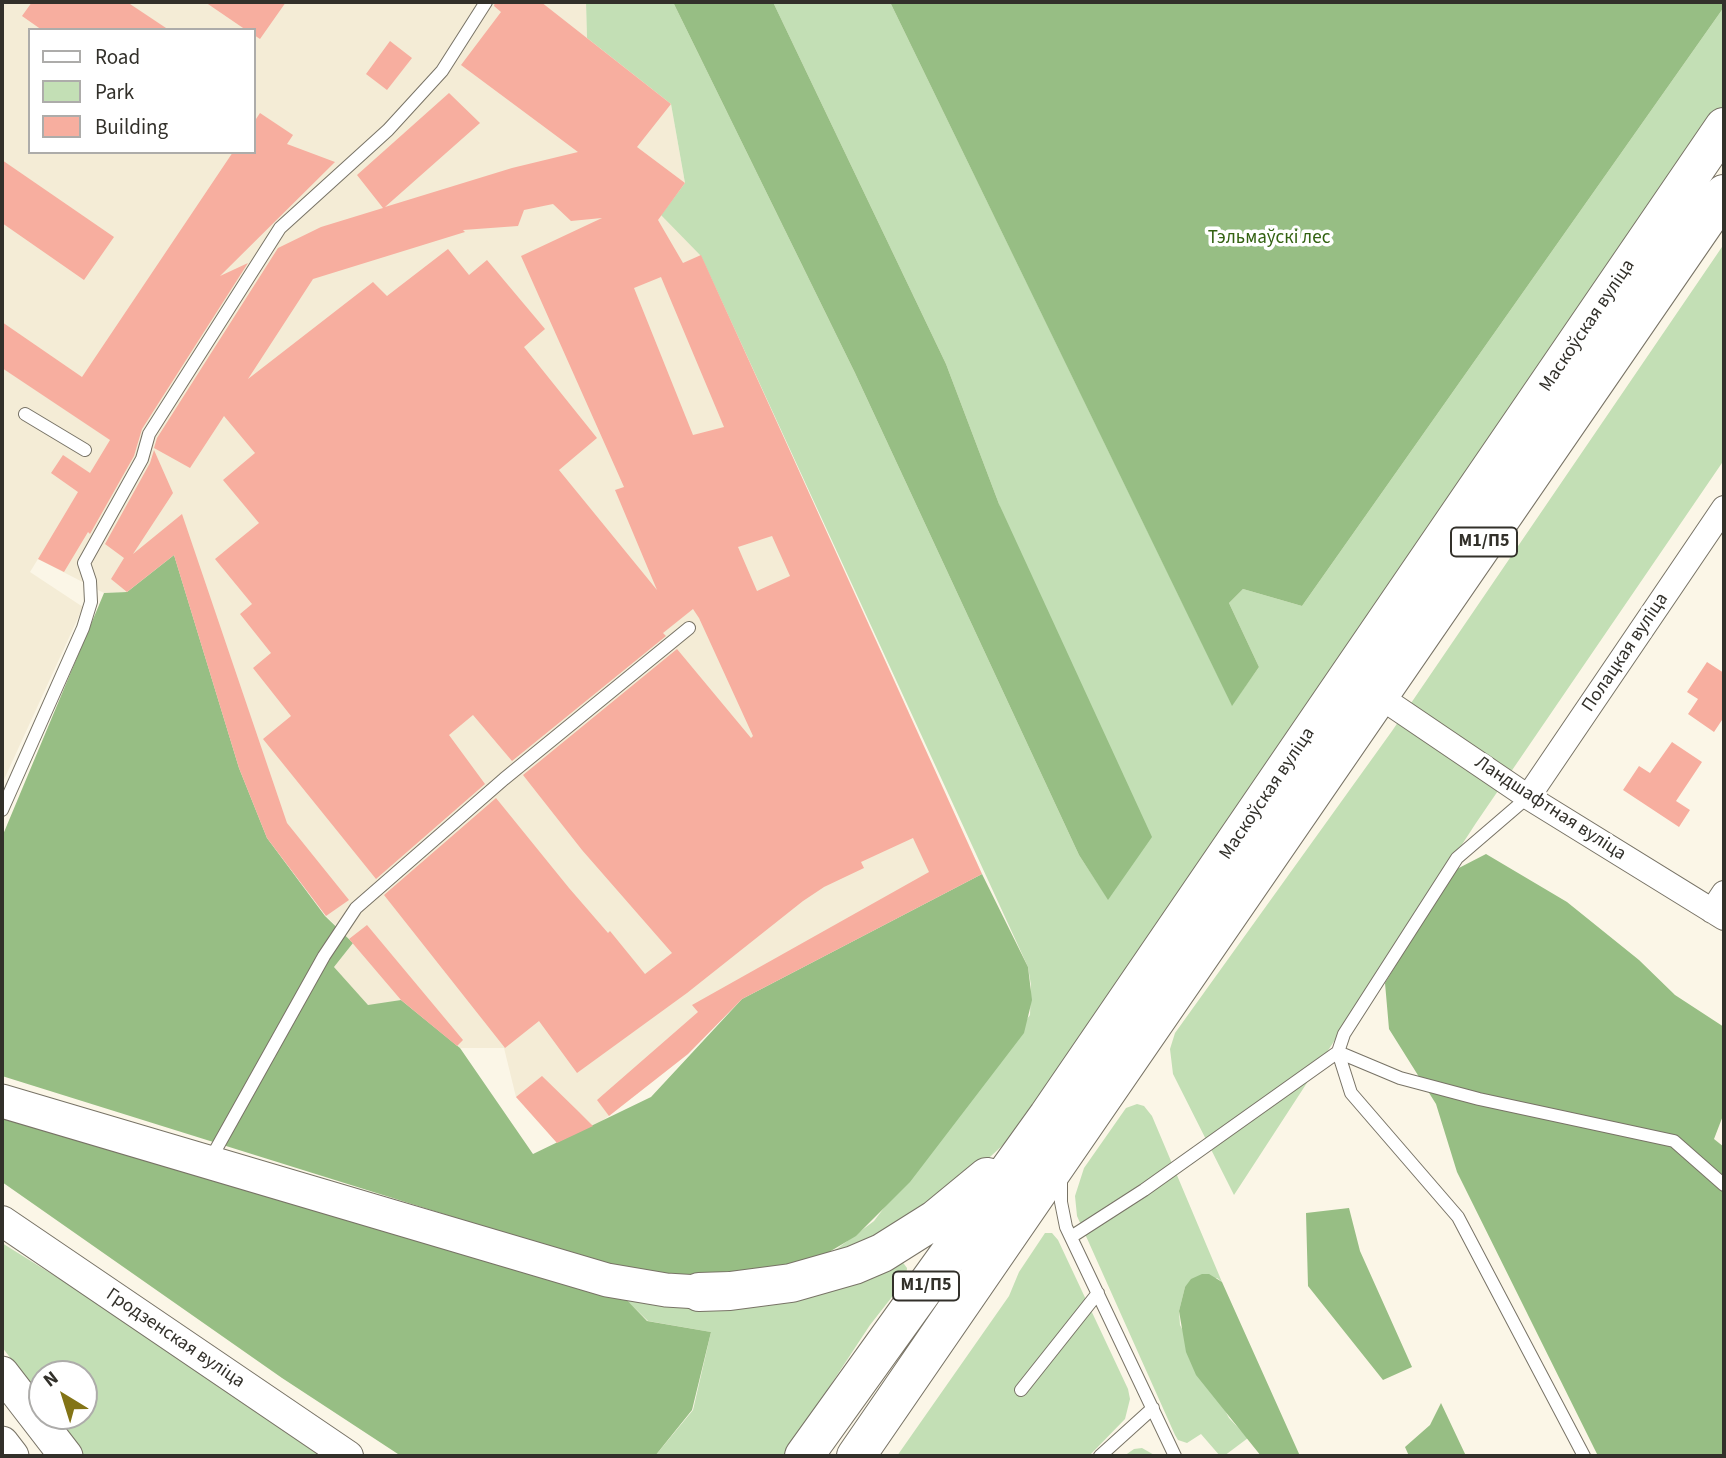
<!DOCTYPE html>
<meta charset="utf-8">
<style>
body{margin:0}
#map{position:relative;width:1726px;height:1458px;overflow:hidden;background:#fbf6e7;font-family:"Source Sans 3",sans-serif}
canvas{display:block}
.frame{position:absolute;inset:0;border:4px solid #32302a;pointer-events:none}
.legend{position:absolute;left:28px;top:28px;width:228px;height:126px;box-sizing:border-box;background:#fff;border:2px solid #adacaa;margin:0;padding:9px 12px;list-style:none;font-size:21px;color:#32302a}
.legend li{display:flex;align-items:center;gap:14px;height:35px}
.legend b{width:35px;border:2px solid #adacaa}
.north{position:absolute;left:28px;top:1360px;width:70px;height:70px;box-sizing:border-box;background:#fff;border:2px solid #adacaa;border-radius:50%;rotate:322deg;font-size:19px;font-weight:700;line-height:28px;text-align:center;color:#32302a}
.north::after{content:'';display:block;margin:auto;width:24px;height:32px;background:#837416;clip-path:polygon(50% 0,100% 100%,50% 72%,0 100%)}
</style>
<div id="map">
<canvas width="1726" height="1458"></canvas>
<div class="frame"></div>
<ul class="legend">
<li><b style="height:9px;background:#fff"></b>Road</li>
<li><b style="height:19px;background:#c3dfb5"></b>Park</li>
<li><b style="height:19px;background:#f7ae9f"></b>Building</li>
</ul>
<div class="north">N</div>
</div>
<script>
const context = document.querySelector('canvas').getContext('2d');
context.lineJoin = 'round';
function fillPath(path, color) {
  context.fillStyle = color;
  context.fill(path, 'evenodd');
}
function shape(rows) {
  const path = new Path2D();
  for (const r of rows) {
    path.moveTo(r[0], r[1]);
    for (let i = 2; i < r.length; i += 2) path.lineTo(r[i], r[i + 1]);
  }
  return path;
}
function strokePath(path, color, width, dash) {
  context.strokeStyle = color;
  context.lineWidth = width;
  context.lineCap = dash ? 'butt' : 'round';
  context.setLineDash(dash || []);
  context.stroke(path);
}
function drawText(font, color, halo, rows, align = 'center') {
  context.font = font + ' "Source Sans 3",sans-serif';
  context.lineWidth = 7;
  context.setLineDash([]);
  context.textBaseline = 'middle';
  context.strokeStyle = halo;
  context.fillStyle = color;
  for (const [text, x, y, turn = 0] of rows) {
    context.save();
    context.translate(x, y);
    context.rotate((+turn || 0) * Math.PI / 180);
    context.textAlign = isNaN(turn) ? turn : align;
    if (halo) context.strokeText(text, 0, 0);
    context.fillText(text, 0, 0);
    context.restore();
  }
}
fillPath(shape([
 [2,2,586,2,587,38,671,104,685,183,662,215,701,255,982,874,742,999,688,1054,597,1125,557,1143,516,1097,504,1048,460,1048,401,1000,368,1006,334,967,353,943,326,916,267,838,239,768,173,556,127,592,104,593,38,559,30,572,83,607,2,784],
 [30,30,254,30,254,152,30,152]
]), '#f4ecd6');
fillPath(shape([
 [586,2,673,2,855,373,1079,855,1108,899,999,504,946,364,773,2,890,2,1232,705,1259,667,1229,603,1243,589,1302,606,1724,7,1724,106,1040,1102,1017,1132,965,1180,874,1238,814,1261,838,1248,874,1221,1030,1015,1031,985,1028,967,701,256,661,215,685,183,671,104,587,38],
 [1724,244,1724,460,1476,823,1234,1195,1173,1074,1170,1049,1175,1033,1392,731],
 [1137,1104,1144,1106,1152,1116,1222,1282,1217,1278,1185,1287,1179,1311,1180,1325,1229,1418,1248,1438,1224,1456,1220,1456,1201,1434,1187,1443,1178,1440,1175,1435,1077,1216,1075,1196,1084,1168,1126,1108],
 [1045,1233,1052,1233,1058,1240,1128,1389,1130,1399,1125,1419,1089,1456,897,1456,1009,1296,1019,1272],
 [2,1243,230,1385,333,1456,84,1456,54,1416,84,1416,84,1374,42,1374,42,1400,2,1347],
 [901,1260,907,1268,906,1279,870,1325,824,1395,789,1456,655,1456,693,1410,711,1332,648,1321,621,1295],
 [1142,1448,1156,1456,1124,1456,1134,1449]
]), '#c3dfb5');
fillPath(shape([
 [673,2,773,2,946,364,999,504,1152,837,1108,900,1079,855,855,373],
 [890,2,1724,2,1724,7,1302,606,1243,589,1229,603,1259,667,1232,706],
 [174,555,239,768,267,838,325,916,353,943,334,967,368,1005,401,1000,460,1048,533,1154,651,1097,742,999,982,874,1028,967,1032,1000,1024,1033,910,1182,856,1236,814,1261,779,1270,675,1276,607,1265,2,1076,2,837,104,593,127,592],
 [1486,854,1567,902,1639,960,1675,995,1724,1027,1724,1113,1714,1139,1724,1147,1724,1456,1598,1456,1457,1172,1436,1104,1389,1029,1385,983,1453,871],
 [2,1116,622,1295,647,1321,711,1332,692,1410,655,1456,401,1456,282,1378,2,1182],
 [1349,1208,1360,1251,1412,1367,1383,1380,1308,1286,1306,1213],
 [1202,1274,1209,1274,1222,1282,1300,1456,1261,1456,1196,1375,1186,1352,1179,1311,1185,1287,1191,1279],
 [1441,1403,1466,1456,1409,1456,1405,1447,1430,1425]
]), '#97be84');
fillPath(shape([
 [32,2,127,2,169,30,42,30,22,16],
 [205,2,286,2,260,39,254,35,254,30,246,30],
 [495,2,541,2,671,104,637,147,685,183,658,220,683,263,701,255,982,874,742,999,688,1054,609,1116,597,1100,698,1012,692,1005,929,872,913,838,861,862,864,868,824,887,803,901,687,993,577,1073,539,1021,505,1048,384,895,496,798,569,888,608,933,610,931,645,974,672,953,582,850,523,775,677,649,751,738,753,736,699,618,693,609,663,633,666,636,512,761,473,715,449,735,485,784,376,879,263,739,291,716,253,668,271,653,240,614,252,604,215,559,259,523,223,480,255,453,224,416,190,468,154,448,157,438,278,248,321,227,383,208,357,175,449,93,480,123,385,207,512,168,578,152,461,65,501,12,494,6],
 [553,204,571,221,602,218,521,256,624,487,615,490,657,590,559,470,597,438,524,347,545,329,487,260,469,275,448,249,387,296,373,282,248,379,313,279,465,232,463,230,518,226,524,210],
 [661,277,724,427,693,435,634,288],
 [772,536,790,576,757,591,738,547],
 [390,41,412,58,387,90,366,74],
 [260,113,293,135,287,144,335,162,220,276,248,263,142,429,134,456,90,534,88,532,64,572,38,559,78,492,51,473,63,455,90,473,110,440,2,368,2,322,82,377,233,152,254,152,254,122],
 [2,160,114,237,84,280,2,223],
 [154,450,173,493,133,554,182,514,287,823,349,900,326,916,267,838,239,768,174,555,127,592,111,579,124,558,105,544,150,463],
 [1707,662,1724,673,1724,717,1714,732,1688,714,1698,699,1687,692],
 [1672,742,1702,762,1676,801,1690,810,1679,827,1623,790,1639,766,1650,773],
 [367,925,463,1040,457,1046,401,1000,349,939],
 [542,1076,579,1112,593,1126,557,1143,516,1097]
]), '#f7ae9f');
const service = shape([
 [25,414,85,450],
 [1528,797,1457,858,1344,1034,1338,1052,1351,1093,1458,1217,1584,1456],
 [2,810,83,628,91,602,90,581,84,563,142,459,149,434,280,228,388,130,442,71,486,2],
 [210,1160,324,956,356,908,504,779,689,628],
 [1061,1177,1061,1202,1066,1227,1175,1456],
 [1071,1237,1144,1190,1338,1052,1400,1078,1479,1099,1674,1141,1724,1185],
 [1021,1390,1098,1293],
 [1100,1456,1153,1408]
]);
const minor = shape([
 [1379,696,1528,797,1724,918],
 [1528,797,1724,508],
 [1712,911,1724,893]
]);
const tertiary = shape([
 [2,1221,348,1456]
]);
const secondary = shape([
 [2,1101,607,1280,666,1290,699,1292],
 [2,1373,66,1456],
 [2,1443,12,1456]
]);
const trunk = shape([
 [699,1292,730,1291,791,1283,854,1265,882,1253,936,1219,987,1177],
 [804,1456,1048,1116,1724,127],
 [856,1456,1724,194]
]);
strokePath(service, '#787366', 14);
strokePath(minor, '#787366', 26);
strokePath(tertiary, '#787366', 32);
strokePath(secondary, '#787366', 35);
strokePath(trunk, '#787366', 40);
strokePath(service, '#fff', 12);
strokePath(minor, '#fff', 24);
strokePath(tertiary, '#fff', 30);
strokePath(secondary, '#fff', 33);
strokePath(trunk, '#fff', 38);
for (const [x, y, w] of [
 [1484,542,66],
 [926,1286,66]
]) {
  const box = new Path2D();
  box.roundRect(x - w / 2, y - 14.5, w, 29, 5);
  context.fillStyle = '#fff';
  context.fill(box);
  strokePath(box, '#32302a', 2);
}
drawText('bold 18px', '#32302a', null, [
 ["М1/П5",1484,542],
 ["М1/П5",926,1286]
]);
drawText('19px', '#336211', '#fff', [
 ["Тэльмаўскі лес",1269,239]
]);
drawText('19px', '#32302a', '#fff', [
 ["Маскоўская вуліца",1588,326,-56],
 ["Полацкая вуліца",1626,653,-56],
 ["Маскоўская вуліца",1268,794,-56],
 ["Ландшафтная вуліца",1550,809,33],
 ["Гродзенская вуліца",175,1339,34]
]);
</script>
